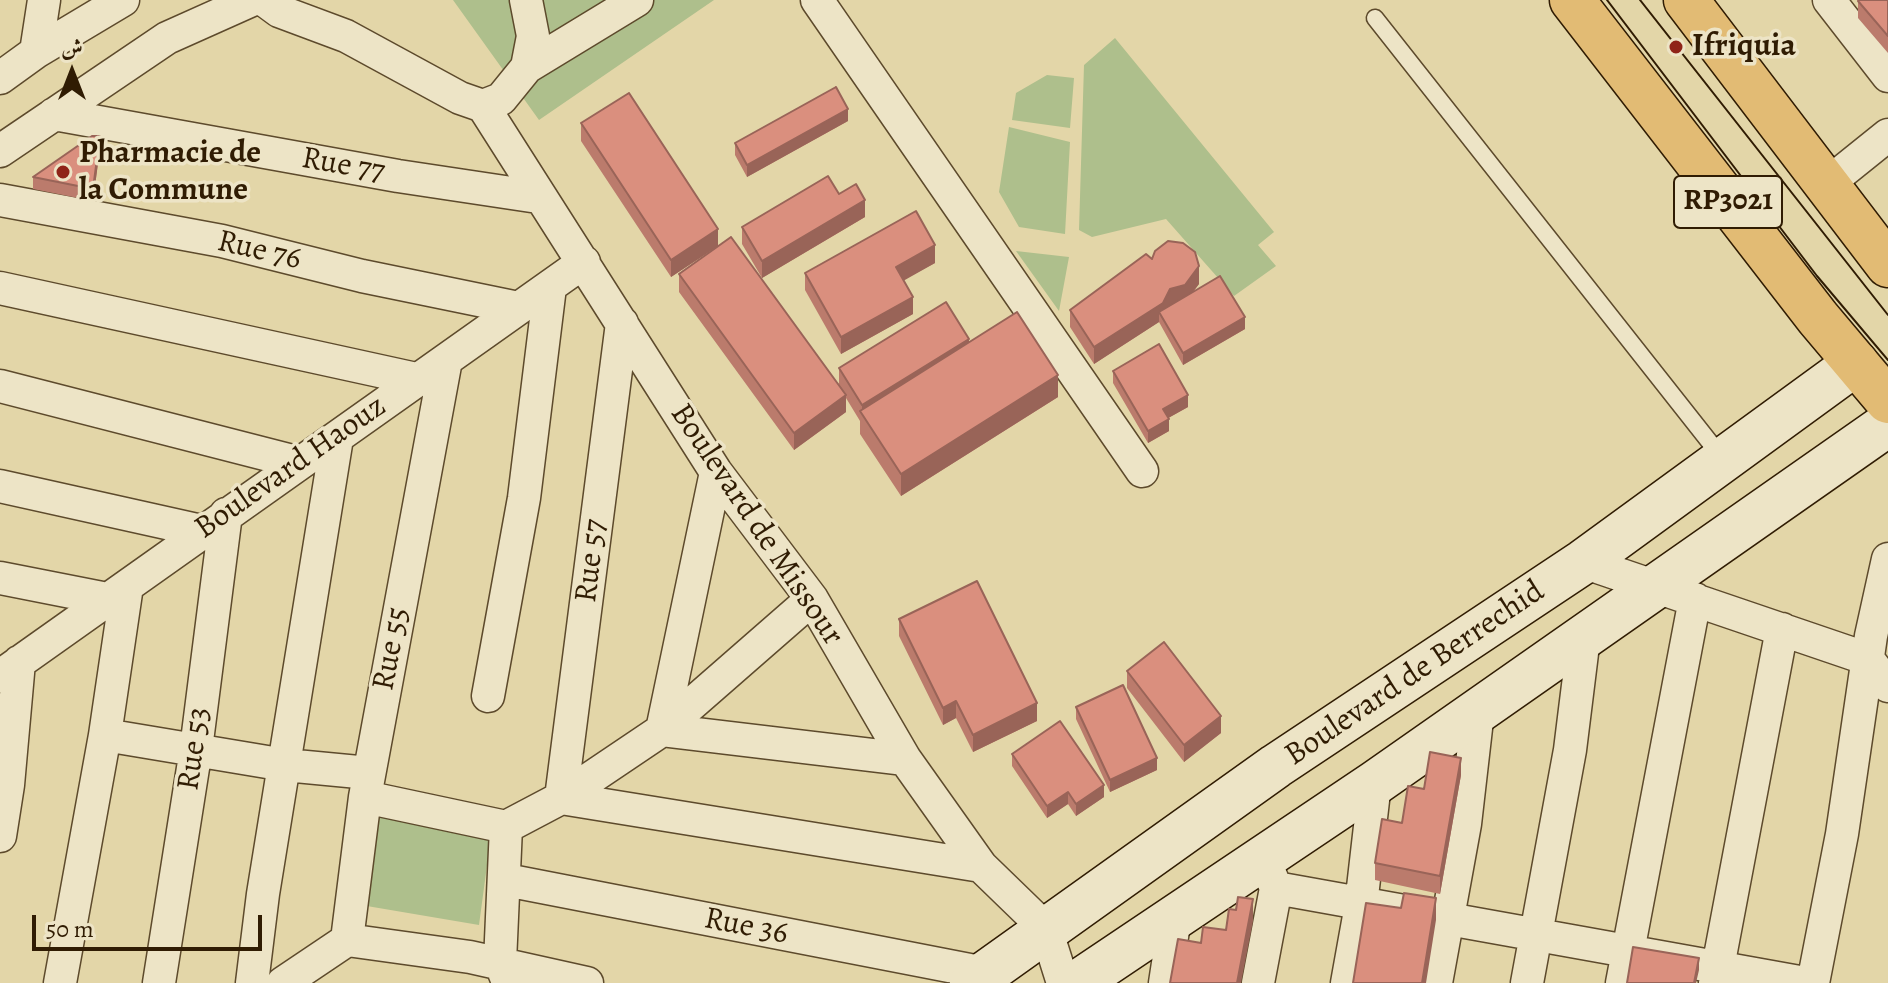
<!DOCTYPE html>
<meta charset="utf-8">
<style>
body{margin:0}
#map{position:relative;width:1888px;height:983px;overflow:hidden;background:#e3d6a8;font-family:Alegreya,Amiri,serif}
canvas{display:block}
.north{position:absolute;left:32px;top:32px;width:80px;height:80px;-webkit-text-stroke:6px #ede4c6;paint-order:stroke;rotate:0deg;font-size:22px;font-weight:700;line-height:32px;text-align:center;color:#301c03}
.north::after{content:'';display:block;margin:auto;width:28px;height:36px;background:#301c03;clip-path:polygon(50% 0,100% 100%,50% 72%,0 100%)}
.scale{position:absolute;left:32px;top:915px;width:230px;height:36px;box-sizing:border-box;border:4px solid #301c03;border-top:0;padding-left:10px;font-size:24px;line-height:28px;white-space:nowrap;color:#301c03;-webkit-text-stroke:6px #ede4c6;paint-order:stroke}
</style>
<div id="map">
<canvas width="1888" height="983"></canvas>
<div class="north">ش</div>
<div class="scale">50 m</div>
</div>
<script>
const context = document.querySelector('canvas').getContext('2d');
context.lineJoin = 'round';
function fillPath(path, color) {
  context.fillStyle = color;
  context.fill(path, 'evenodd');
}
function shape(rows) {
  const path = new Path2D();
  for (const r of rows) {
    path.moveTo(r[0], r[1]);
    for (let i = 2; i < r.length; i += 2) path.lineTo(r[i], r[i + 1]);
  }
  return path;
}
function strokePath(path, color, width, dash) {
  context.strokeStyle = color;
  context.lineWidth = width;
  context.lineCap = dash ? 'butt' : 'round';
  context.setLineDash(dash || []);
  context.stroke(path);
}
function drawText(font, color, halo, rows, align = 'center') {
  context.font = font + ' Alegreya,serif';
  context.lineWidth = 7;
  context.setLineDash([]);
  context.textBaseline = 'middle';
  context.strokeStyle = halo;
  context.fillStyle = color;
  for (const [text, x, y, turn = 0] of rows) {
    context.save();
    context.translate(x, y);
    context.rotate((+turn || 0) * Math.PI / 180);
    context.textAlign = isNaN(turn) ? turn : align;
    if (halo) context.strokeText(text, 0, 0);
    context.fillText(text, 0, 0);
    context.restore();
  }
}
fillPath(shape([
 [453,0,714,0,539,120],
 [1115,38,1274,232,1258,245,1276,266,1234,296,1166,219,1092,237,1079,230,1084,65],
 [1047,75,1074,78,1070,128,1012,120,1016,93],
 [1009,127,1070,142,1065,234,1019,227,999,192],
 [1016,251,1069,257,1059,311],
 [374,805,492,828,479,925,355,904]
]), '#aebf8c');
const lane = shape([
 [1375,18,1723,459]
]);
const street = shape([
 [264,0,279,11,346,36,460,98,483,106,501,99,527,67,533,36,526,0],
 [817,0,1142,471],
 [1829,0,1888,76],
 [36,52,44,0],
 [527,67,637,0],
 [0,78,36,52,123,0],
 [483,106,716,472,812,599,905,759,981,866,1046,929,1063,983],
 [54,114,398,176,538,197],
 [0,151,167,38,252,0],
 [1827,184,1888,135],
 [0,200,222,241,362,276,518,308],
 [0,288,416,379],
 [622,323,561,798,981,866],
 [0,386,300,463],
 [716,472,662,730,905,759],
 [0,486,202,531],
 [1583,562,1868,659,1888,686],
 [0,578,107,599],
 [0,676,584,262],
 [488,696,524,498,550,287],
 [105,735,285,765,369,773],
 [365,797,506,827,561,798,662,730,812,599],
 [506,827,500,962,508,982],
 [0,836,8,785,19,662],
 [506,880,985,973],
 [1276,888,1805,983],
 [347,940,365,797,446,360],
 [347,940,470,957,587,983],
 [60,983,105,735,127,586],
 [159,983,196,749,226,514],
 [252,983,263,894,337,438],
 [283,983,347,940],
 [1165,983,1175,917],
 [1258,983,1276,888,1268,869],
 [1347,983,1361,905,1375,783],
 [1436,983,1465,824,1478,711],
 [1527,983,1570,750,1584,637],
 [1622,983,1695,599],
 [1715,983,1782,629],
 [1813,983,1842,834,1871,636,1888,559]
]);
const secondary = shape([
 [972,983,1276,766,1583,562,1856,363],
 [1077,983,1375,783,1888,424]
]);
const primary = shape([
 [1572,0,1818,318,1888,401],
 [1686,0,1888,265]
]);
strokePath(lane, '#5d4a2c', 19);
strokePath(street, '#5d4a2c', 35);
strokePath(secondary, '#301c03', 47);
strokePath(primary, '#301c03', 47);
strokePath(lane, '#ede4c6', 16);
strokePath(street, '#ede4c6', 32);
strokePath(secondary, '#ede4c6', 44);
strokePath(primary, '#e2bb74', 44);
strokePath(shape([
 [1607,0,1817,276,1888,360],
 [1640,0,1888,315]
]), '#301c03', 2);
fillPath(shape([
 [1888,0,1888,53,1858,18,1858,1],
 [848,121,747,177,735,155,735,143],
 [581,123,718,246,671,277,581,141],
 [100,148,93,201,33,189,33,177],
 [839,194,865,217,762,278,742,244,742,227],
 [935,263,903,280,913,314,841,354,805,290,805,273],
 [679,274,839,384,839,368,969,342,1058,397,901,496,860,434,860,421,846,398,846,412,794,450,679,292],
 [1199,284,1193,292,1245,329,1183,365,1159,322,1094,364,1070,327,1070,310],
 [1113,371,1188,407,1168,418,1169,431,1148,443,1113,383],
 [899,619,1037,721,973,752,956,718,943,725,899,636],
 [1127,671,1221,733,1184,762,1127,688],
 [1076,707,1157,770,1110,792,1076,719],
 [1012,754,1104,797,1076,816,1068,804,1047,818,1012,766],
 [1461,775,1440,894,1375,880,1375,863,1424,789]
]), '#bb7b6c');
fillPath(shape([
 [848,109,848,121,747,177,747,165],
 [100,136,100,148,93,201,93,189],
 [865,200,865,217,762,278,762,261],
 [718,229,718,246,671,277,671,260],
 [935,245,935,263,896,285,896,267],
 [1199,266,1199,284,1185,302,1170,307,1163,320,1159,312,1159,322,1094,364,1094,347],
 [913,297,913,314,841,354,841,337],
 [1245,317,1245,329,1183,365,1183,353],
 [969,339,969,357,862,413,862,405],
 [1058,375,1058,397,901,496,901,474],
 [846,395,846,412,794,450,794,433],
 [1188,395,1188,407,1163,421,1163,409],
 [1169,419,1169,431,1148,443,1148,431],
 [956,701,956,718,943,725,943,708],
 [1037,703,1037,721,973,752,973,735],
 [1221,716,1221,733,1184,762,1184,745],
 [1157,758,1157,770,1110,792,1110,780],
 [1461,758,1461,775,1440,894,1440,876],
 [1104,785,1104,797,1076,816,1076,804],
 [1068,792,1068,804,1047,818,1047,806],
 [1436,898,1436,920,1426,983,1422,983],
 [1253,899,1253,921,1241,983,1237,983],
 [1699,958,1699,970,1696,983,1694,983]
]), '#996458');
const building = shape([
 [1859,0,1888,0,1888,36,1858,1,1859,0],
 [836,87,848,109,747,165,735,143,836,87],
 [629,93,718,229,671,260,581,123,629,93],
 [92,136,100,136,93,189,33,177,92,136],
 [828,176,839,194,856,184,865,200,762,261,742,227,828,176],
 [916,211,935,245,896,267,913,297,841,337,805,273,916,211],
 [731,237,846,395,794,433,679,274,731,237],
 [1168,241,1183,243,1195,252,1199,266,1185,285,1170,289,1163,303,1094,347,1070,310,1146,254,1152,259,1155,251,1168,241],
 [1220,276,1245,317,1183,353,1159,312,1220,276],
 [946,302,969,339,862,405,839,368,946,302],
 [1017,312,1058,375,901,474,860,411,1017,312],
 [1159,344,1188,395,1163,409,1169,419,1148,431,1113,371,1159,344],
 [977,581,1037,703,973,735,956,701,943,708,899,619,977,581],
 [1164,642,1221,716,1184,745,1127,671,1164,642],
 [1123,685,1157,758,1110,780,1076,707,1123,685],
 [1060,721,1104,785,1076,804,1068,792,1047,806,1012,754,1060,721],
 [1430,752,1461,758,1440,876,1375,863,1382,819,1402,823,1408,786,1424,789,1430,752],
 [1404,893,1436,898,1422,983,1353,983,1366,903,1401,908,1404,893],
 [1238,897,1253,899,1237,983,1170,983,1178,939,1201,943,1203,927,1226,930,1229,909,1236,910,1238,897],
 [1633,947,1699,958,1694,983,1627,983,1633,947]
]);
fillPath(building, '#da8f7e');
strokePath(building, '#996458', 2);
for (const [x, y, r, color] of [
 [1676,47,8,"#8f2418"],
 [63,172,8,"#8f2418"]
]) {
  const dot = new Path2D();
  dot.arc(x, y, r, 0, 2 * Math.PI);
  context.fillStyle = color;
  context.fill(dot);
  strokePath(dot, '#ede4c6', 3);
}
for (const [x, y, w] of [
 [1728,202,108]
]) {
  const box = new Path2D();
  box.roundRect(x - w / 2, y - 26, w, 52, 6);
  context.fillStyle = '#ede4c6';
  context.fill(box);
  strokePath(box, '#301c03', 2);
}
drawText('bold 30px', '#301c03', null, [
 ["RP3021",1728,202]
]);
drawText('bold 32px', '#301c03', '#ede4c6', [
 ["Ifriquia",1692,47],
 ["Pharmacie de",79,154],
 ["la Commune",79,191]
], 'left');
drawText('32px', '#301c03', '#ede4c6', [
 ["Rue 77",343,166,10],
 ["Rue 76",259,251,13],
 ["Boulevard Haouz",291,468,-35],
 ["Boulevard de Missour",756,525,56],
 ["Rue 57",592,561,-83],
 ["Rue 55",392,649,-79],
 ["Boulevard de Berrechid",1415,674,-34],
 ["Rue 53",195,749,-82],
 ["Rue 36",746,927,11]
]);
</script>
